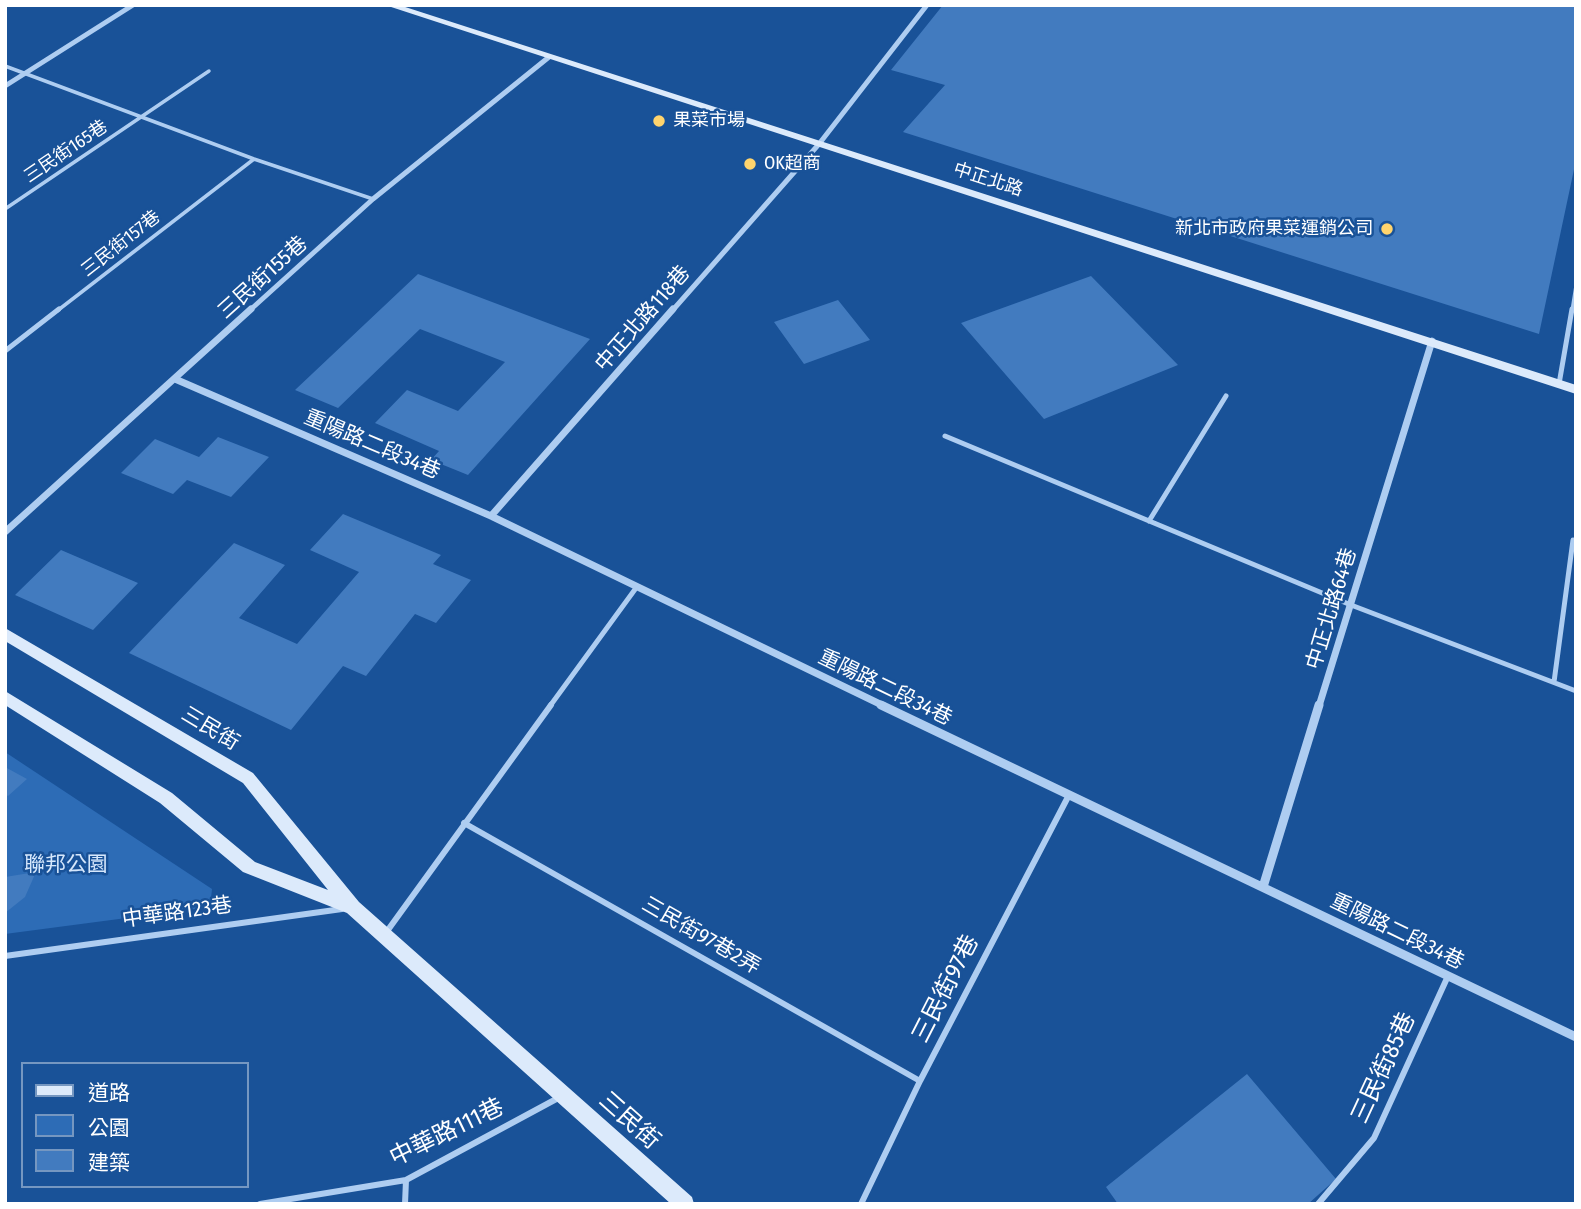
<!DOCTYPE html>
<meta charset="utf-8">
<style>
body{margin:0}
#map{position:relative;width:1581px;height:1209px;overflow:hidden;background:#195298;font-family:"Fira Sans Condensed","Noto Sans TC",sans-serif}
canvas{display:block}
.frame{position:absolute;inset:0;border:7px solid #fff;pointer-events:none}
.legend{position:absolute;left:21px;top:1062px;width:228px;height:126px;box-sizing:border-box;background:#195298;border:2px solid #7597c1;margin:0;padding:9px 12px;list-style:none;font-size:21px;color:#fff}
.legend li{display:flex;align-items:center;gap:14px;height:35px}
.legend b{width:35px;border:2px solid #7597c1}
</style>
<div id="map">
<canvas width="1581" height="1209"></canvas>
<div class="frame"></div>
<ul class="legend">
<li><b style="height:9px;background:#dceafb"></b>道路</li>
<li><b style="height:19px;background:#2d6cb6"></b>公園</li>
<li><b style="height:19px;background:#427bbf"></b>建築</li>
</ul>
</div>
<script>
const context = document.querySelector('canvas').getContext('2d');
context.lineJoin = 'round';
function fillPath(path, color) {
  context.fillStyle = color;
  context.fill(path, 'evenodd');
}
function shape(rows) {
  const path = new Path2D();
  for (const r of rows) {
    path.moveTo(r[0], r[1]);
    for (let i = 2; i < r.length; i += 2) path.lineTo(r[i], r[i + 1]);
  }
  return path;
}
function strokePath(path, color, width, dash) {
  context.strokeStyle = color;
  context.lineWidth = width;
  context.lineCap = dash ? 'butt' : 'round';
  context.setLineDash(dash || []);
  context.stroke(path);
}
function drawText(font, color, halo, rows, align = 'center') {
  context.font = font + ' "Fira Sans Condensed","Noto Sans TC",sans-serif';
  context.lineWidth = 5;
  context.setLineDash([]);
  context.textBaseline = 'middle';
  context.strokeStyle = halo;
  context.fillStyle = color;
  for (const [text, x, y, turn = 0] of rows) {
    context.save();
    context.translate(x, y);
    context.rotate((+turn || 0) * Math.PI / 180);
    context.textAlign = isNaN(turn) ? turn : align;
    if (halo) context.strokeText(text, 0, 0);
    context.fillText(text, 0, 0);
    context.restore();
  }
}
fillPath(shape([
 [5,752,212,889,210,907,5,934]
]), '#2d6cb6');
fillPath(shape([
 [943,5,1576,5,1576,160,1539,334,903,132,945,85,891,70],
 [418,274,590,339,468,475,431,460,439,451,375,423,407,390,458,411,505,362,420,329,338,408,295,390],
 [1091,276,1178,365,1044,419,961,323],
 [838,300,870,340,804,364,774,322],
 [218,437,269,457,231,497,187,480,173,494,121,473,155,439,199,457],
 [343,514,441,555,433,564,471,580,436,623,415,614,366,676,343,666,291,730,129,653,234,543,285,565,239,618,297,644,359,572,310,550],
 [61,550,138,583,93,630,15,595],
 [5,767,27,779,8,796,5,794],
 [36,872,25,897,5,913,5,877],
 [1247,1074,1336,1179,1308,1204,1118,1204,1106,1187]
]), '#427bbf');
strokePath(shape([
 [5,66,254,159,373,199],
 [5,209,209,71],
 [57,311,254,159],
 [1572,311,1576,286]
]), '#aecdf1', 3.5);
strokePath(shape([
 [5,351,59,309],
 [1559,384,1572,309],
 [945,436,1351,605,1576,691],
 [1149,521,1226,396],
 [1554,682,1573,540],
 [550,706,636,588]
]), '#aecdf1', 5);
strokePath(shape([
 [464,823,920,1081],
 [385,934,551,705],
 [5,956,342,909],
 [260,1204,406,1180,560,1097],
 [405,1204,406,1180],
 [861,1204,920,1081,1069,795],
 [1318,1204,1374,1138,1448,976]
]), '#aecdf1', 6);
strokePath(shape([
 [5,86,133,5],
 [249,311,373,199,549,57],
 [672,311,819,144,927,5]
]), '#aecdf1', 5);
strokePath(shape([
 [175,379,491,516,884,706],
 [491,516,673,309],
 [5,532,251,309],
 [1319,706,1432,341]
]), '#aecdf1', 7);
strokePath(shape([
 [881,705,1576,1037],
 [1263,887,1319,705]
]), '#aecdf1', 9);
fillPath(shape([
 [385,5,399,5,1576,385,1576,394,385,5],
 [5,628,253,773,359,902,692,1197,694,1204,671,1204,347,913,243,872,160,803,5,705,5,691,172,793,255,862,328,890,243,783,5,641,5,628]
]), '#dceafb');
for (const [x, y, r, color] of [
 [659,121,7,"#ffd46d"],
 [750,164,7,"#ffd46d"],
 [1387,229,7,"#ffd46d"]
]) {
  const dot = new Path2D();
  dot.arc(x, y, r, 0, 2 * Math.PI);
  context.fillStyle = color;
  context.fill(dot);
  strokePath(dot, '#195298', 2.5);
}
drawText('18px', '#fff', '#195298', [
 ["果菜市場",673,121],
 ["OK超商",764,164],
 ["新北市政府果菜運銷公司",1373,229,"right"]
], 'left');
drawText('18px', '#fff', '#195298', [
 ["三民街165巷",66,152,-34],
 ["中正北路",988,180,18],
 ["三民街157巷",121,244,-38]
]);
drawText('21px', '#fff', '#195298', [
 ["三民街155巷",263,278,-42],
 ["中正北路118巷",643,319,-49],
 ["重陽路二段34巷",372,445,23],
 ["中正北路64巷",1332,609,-73],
 ["重陽路二段34巷",885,688,26],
 ["三民街",210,729,31],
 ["中華路123巷",177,913,-8],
 ["重陽路二段34巷",1397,932,26],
 ["三民街97巷2弄",701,936,30]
]);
drawText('21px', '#d5e7fc', '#195298', [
 ["聯邦公園",66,865]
]);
drawText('24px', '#fff', '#195298', [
 ["三民街97巷",946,989,-63],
 ["三民街85巷",1384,1068,-65],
 ["三民街",629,1121,42],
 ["中華路111巷",447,1133,-26]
]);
</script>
